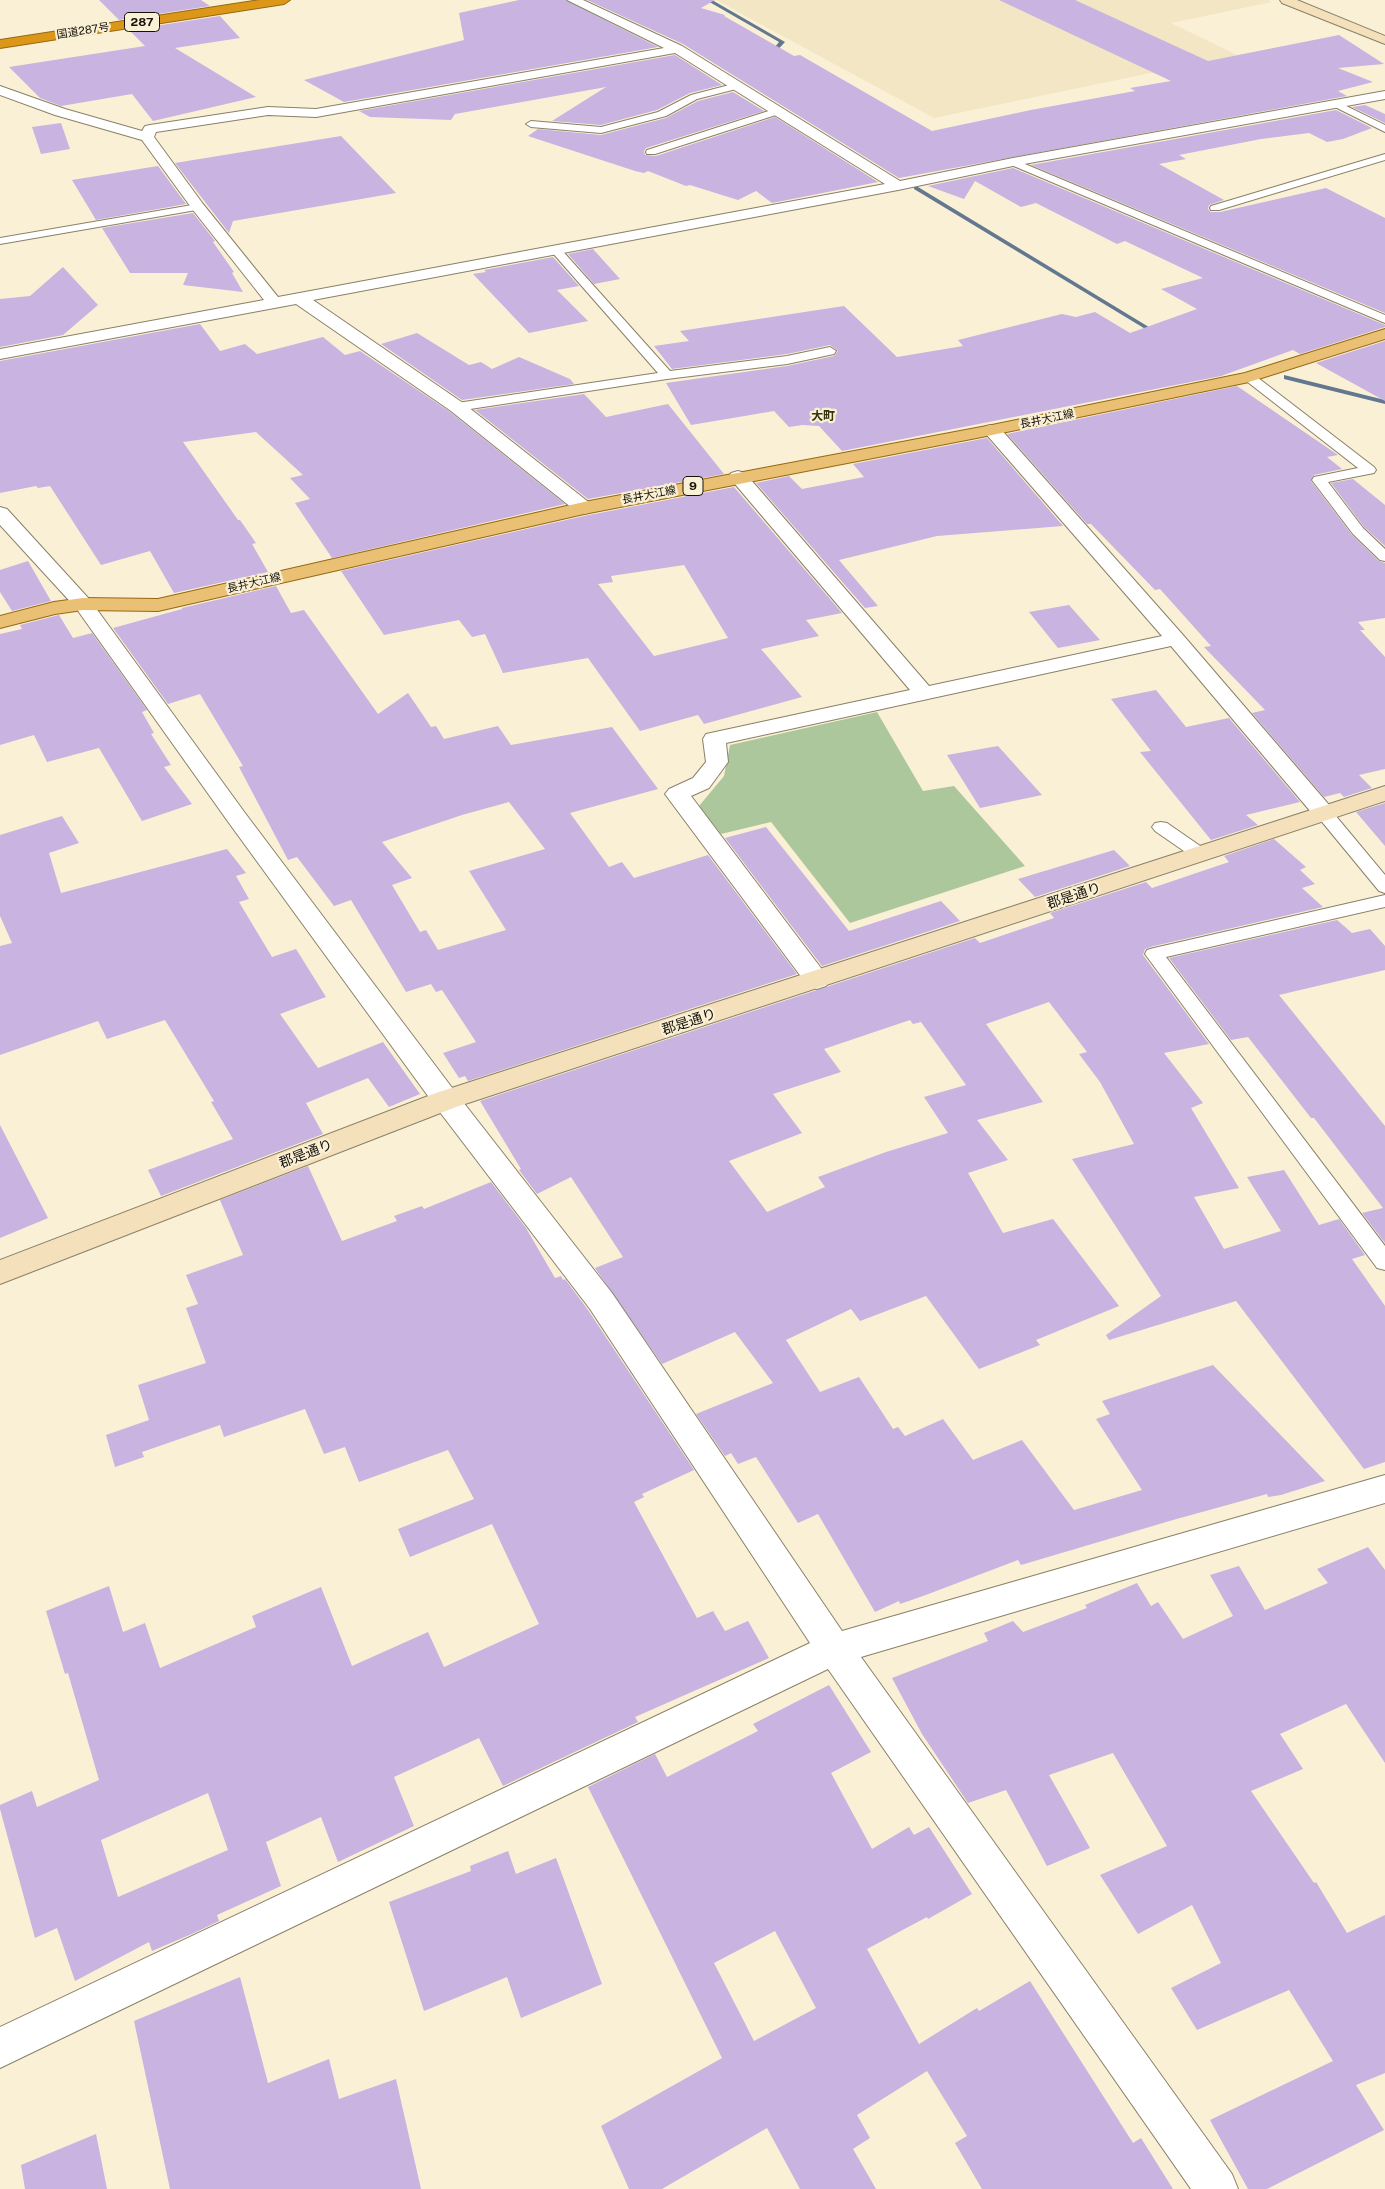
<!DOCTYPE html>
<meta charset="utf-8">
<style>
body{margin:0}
canvas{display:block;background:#faf0d5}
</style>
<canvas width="1385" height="2189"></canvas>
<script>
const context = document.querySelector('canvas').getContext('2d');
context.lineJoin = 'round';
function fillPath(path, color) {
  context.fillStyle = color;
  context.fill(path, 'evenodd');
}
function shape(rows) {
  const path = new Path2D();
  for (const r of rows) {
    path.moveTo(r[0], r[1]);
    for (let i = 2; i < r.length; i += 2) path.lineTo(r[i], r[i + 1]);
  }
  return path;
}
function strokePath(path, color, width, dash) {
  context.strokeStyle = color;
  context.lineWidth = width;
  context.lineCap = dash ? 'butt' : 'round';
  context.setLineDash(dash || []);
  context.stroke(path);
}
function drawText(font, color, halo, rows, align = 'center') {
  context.font = font + ' "Public Sans","Noto Sans JP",sans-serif';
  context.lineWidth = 4.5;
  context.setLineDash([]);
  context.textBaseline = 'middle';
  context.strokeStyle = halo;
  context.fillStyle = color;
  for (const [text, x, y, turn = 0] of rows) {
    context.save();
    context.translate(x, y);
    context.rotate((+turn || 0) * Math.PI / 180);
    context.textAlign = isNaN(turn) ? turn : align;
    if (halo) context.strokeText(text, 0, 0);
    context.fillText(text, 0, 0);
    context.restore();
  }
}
fillPath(shape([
 [716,0,1268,0,1272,2,1171,23,1237,55,934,118]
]), '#f3e6c4');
fillPath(shape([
 [877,712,923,791,954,786,1025,866,850,923,771,822,721,834,699,806,724,776,730,745]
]), '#adc79d');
fillPath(shape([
 [706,0,712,0,785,42,770,58,766,58,779,42,706,0],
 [914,187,918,187,1162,335,1157,336,914,189,914,187],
 [1284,375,1385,400,1385,404,1284,379,1284,375]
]), '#637890');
fillPath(shape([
 [99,0,201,0,210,6,119,20],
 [519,0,565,0,658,47,344,102,304,80,464,40,459,13],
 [587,0,715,0,701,8,725,15,724,16,794,56,800,55,932,131,1031,110,1135,91,1130,88,1171,81,999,0,1075,0,1208,61,1339,35,1384,64,1338,68,1373,82,1338,91,1347,96,899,178,683,44],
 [220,16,240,38,175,48,256,97,153,121,132,94,61,106,40,98,9,67,145,46,129,30],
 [675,55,722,85,690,93,657,110,601,125,552,121,606,87,455,114,451,120,370,117,359,111],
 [733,92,764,111,646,148,644,151,645,155,656,156,775,117,878,182,772,203,756,191,738,200,690,185,686,186,648,171,644,173,635,171,528,136,538,129,601,135,666,118,698,101],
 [1365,105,1385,114,1385,123,1352,107],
 [1336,110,1372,128,1343,139,1327,142,1309,133,1261,139,1179,155,1186,159,1159,164,1224,200,1209,205,1208,209,1211,212,1220,212,1326,188,1385,218,1385,313,1031,165],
 [61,123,70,149,41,154,32,127],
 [341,136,396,193,233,221,229,233,175,163],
 [158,166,186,204,96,220,72,180],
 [1013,168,1385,325,1385,327,1300,354,1293,350,1221,376,842,451,819,426,802,425,789,427,774,411,691,425,666,383,787,366,834,356,838,351,830,345,787,354,672,369,654,346,689,341,680,331,844,306,897,357,963,346,958,340,1062,314,1076,317,1095,312,1130,333,1197,309,1161,289,1203,278,1125,241,1117,244,1036,203,1021,207,975,181,964,199,928,186],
 [193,213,215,241,213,242,234,272,232,273,243,292,183,285,188,273,130,273,102,228],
 [593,249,620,279,594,284,568,254],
 [553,257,579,286,557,290,588,321,529,333,473,274,486,272,484,270],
 [63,267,98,305,63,335,0,347,0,299,30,296],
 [200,324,220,351,245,344,257,354,323,337,345,355,360,351,450,412,565,504,332,558,295,503,310,499,290,478,303,475,256,432,183,442,238,520,240,520,256,543,252,544,268,572,174,593,150,551,101,565,50,486,38,488,36,486,0,493,0,361],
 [417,333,469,365,481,362,492,369,519,357,570,379,574,384,462,400,381,344],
 [1385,341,1385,401,1316,363],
 [1237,386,1338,455,1327,457,1342,469,1314,475,1311,481,1352,535,1379,561,1385,563,1385,618,1358,622,1365,630,1360,630,1385,657,1385,769,1359,775,1372,788,1344,797,1340,793,1324,797,1252,713,1265,710,1204,647,1211,646,1160,589,1155,590,1091,524,1087,524,1007,434],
 [584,394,606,417,668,404,724,474,588,499,475,410],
 [987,438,1063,526,937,536,839,560,878,606,865,608,756,483,789,476,802,489,864,477,853,464],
 [1353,479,1385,505,1385,546,1364,527,1331,483],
 [734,487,842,613,806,620,819,636,761,649,802,697,704,724,698,715,640,731,588,658,503,673,485,634,472,637,459,620,384,635,341,571,584,516],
 [684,565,728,638,654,656,598,584,613,582,611,576],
 [28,561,51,601,12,611,0,592,0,570],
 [276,586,291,613,304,610,378,714,408,693,431,727,436,726,444,739,498,726,511,745,612,727,658,789,570,813,609,867,622,862,634,878,708,855,797,974,468,1081,465,1076,459,1078,443,1053,476,1042,442,990,436,992,431,984,406,992,351,900,334,906,297,857,288,860,239,767,243,766,200,694,168,704,113,628,182,609,182,608],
 [509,802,545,849,469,871,506,930,438,950,426,930,420,932,392,885,412,878,382,842,462,815],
 [1069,605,1100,640,1058,648,1029,612],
 [59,615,73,638,92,633,147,710,142,712,154,733,151,734,171,765,164,767,192,804,142,821,99,748,47,762,34,735,0,745,0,634,22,629,20,625],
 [1156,690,1186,727,1229,718,1300,802,1246,815,1258,825,1211,840,1140,752,1151,751,1111,699],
 [998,746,1042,795,980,808,947,755],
 [1385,803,1385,846,1356,812],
 [62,816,79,843,49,853,61,893,227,849,246,873,236,876,249,899,239,902,272,957,296,949,326,997,280,1014,318,1068,383,1042,420,1094,389,1107,368,1078,306,1103,323,1134,161,1196,148,1170,233,1139,211,1102,214,1101,165,1020,107,1039,98,1021,0,1055,0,946,12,943,0,916,0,835],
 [766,827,849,931,941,901,960,921,822,966,725,838],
 [1274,839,1306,867,1300,870,1315,884,1302,888,1323,907,1154,946,1145,949,1143,955,1209,1044,1164,1053,1203,1103,1191,1108,1239,1188,1194,1197,1224,1249,1281,1231,1247,1177,1284,1170,1319,1225,1339,1219,1365,1255,1352,1259,1385,1306,1385,1462,1364,1469,1236,1301,1109,1340,1106,1335,1161,1296,1072,1159,1134,1144,1100,1082,1079,1054,1087,1052,1049,1002,986,1024,1043,1102,977,1120,1008,1160,968,1173,1003,1233,1053,1219,1119,1306,1036,1340,1040,1345,979,1369,926,1296,860,1321,851,1309,786,1340,820,1392,859,1377,893,1429,898,1427,905,1436,943,1419,973,1460,1022,1440,1074,1510,1142,1490,1096,1419,1110,1414,1102,1401,1213,1365,1325,1481,1281,1495,1268,1497,1267,1494,1173,1520,1021,1565,1018,1560,923,1596,900,1604,899,1601,875,1612,818,1514,798,1523,756,1457,738,1464,731,1453,725,1456,696,1414,773,1383,735,1332,662,1364,595,1268,623,1257,571,1177,537,1194,519,1170,521,1169,480,1101,975,938,980,943,1054,918,1050,913,1146,882,1152,888,1229,862,1224,856],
 [910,1020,913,1024,921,1022,966,1085,924,1097,948,1133,886,1152,818,1177,825,1187,767,1212,729,1161,802,1133,773,1094,841,1072,824,1049],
 [1114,850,1130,866,1035,897,1018,879],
 [1337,920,1352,933,1370,929,1385,946,1385,970,1279,995,1385,1126,1385,1243,1362,1213,1383,1208,1314,1118,1311,1118,1248,1037,1231,1040,1169,958],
 [0,1125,48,1218,0,1238],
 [308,1166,342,1241,397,1221,394,1216,422,1206,424,1209,491,1182,526,1228,555,1278,561,1276,563,1280,565,1279,588,1310,694,1470,642,1494,644,1497,634,1502,697,1618,713,1611,725,1631,748,1621,769,1658,635,1717,638,1722,503,1786,479,1738,394,1777,414,1826,338,1862,321,1817,266,1842,281,1886,217,1915,219,1921,194,1933,152,1951,149,1942,75,1981,57,1928,35,1938,0,1809,0,1805,32,1791,37,1807,99,1780,68,1673,65,1674,46,1611,109,1586,123,1632,145,1623,160,1668,256,1627,252,1616,321,1587,352,1666,428,1632,444,1667,539,1624,492,1524,410,1557,398,1529,474,1499,448,1450,359,1482,345,1447,324,1454,305,1409,224,1437,220,1425,142,1452,144,1457,115,1467,106,1435,149,1420,138,1385,206,1363,186,1308,198,1304,186,1275,243,1255,220,1200],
 [208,1793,228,1850,118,1897,101,1840],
 [1368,1547,1385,1570,1385,1763,1346,1704,1280,1734,1303,1769,1251,1791,1314,1883,1316,1882,1347,1933,1385,1915,1385,2073,1356,2085,1384,2130,1267,2189,1248,2189,1210,2120,1333,2061,1289,1990,1197,2030,1171,1988,1221,1963,1192,1905,1138,1934,1100,1875,1167,1846,1113,1753,1049,1775,1090,1848,1047,1866,1006,1790,968,1803,922,1734,892,1678,988,1641,984,1633,1013,1621,1023,1632,1087,1608,1085,1605,1137,1583,1151,1606,1158,1602,1183,1639,1233,1616,1210,1575,1239,1566,1265,1610,1328,1583,1317,1569],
 [829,1685,871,1752,831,1773,872,1849,909,1827,914,1835,929,1827,972,1894,928,1919,927,1917,867,1949,919,2044,977,2008,979,2011,1030,1981,1133,2143,1141,2138,1173,2189,982,2189,955,2143,967,2136,927,2071,857,2115,870,2138,853,2149,876,2189,800,2189,767,2128,662,2189,629,2189,601,2126,722,2058,588,1787,655,1754,667,1777,758,1731,753,1724],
 [775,1931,816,2008,754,2041,714,1963],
 [508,1851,516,1874,556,1858,602,1984,521,2018,507,1977,424,2011,389,1902,471,1871,470,1866],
 [240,1977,268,2083,329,2059,339,2099,396,2079,421,2189,170,2189,134,2021],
 [96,2134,107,2189,25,2189,21,2165]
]), '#c8b3e1');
const lane = shape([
 [737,83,742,86,740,88,697,99,666,116,601,133,531,127,526,124,531,121,601,127,658,112,691,95,737,83],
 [1336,101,1385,125,1385,132,1333,106,1333,102,1336,101],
 [778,108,782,109,782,113,655,154,647,154,646,152,647,150,778,108],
 [1385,154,1385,160,1219,210,1211,210,1210,208,1211,206,1385,154],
 [1013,159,1385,315,1385,323,1009,164,1008,162,1013,159],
 [198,204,203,207,202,209,0,244,0,238,198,204],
 [555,246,559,247,670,371,787,356,830,347,836,351,834,354,787,364,667,379,457,411,452,410,451,407,452,404,457,403,658,373,551,251,549,249,555,246],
 [1249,373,1253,374,1374,467,1376,470,1374,473,1328,482,1363,528,1385,549,1385,561,1380,560,1353,534,1312,480,1314,477,1358,468,1245,380,1243,377,1249,373],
 [1324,808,1330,809,1385,875,1385,893,1379,891,1318,817,1315,813,1318,809,1324,808],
 [1161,822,1167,823,1206,850,1209,854,1206,858,1200,859,1194,858,1155,831,1152,827,1155,823,1161,822],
 [1385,895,1385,907,1166,957,1385,1246,1385,1270,1377,1268,1145,954,1147,950,1154,948,1385,895]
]);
const street = shape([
 [567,0,583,0,682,46,900,181,1013,158,1385,91,1385,99,1013,166,898,190,313,300,463,403,591,504,594,508,591,512,584,514,577,512,451,411,296,304,0,359,0,349,264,300,193,210,142,140,55,115,0,95,0,86,65,109,142,131,145,126,150,125,268,107,316,109,664,48,567,0],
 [675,53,885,184,278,297,203,204,154,137,156,132,268,115,316,117,675,53],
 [992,425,998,426,1183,635,1336,813,1332,818,1324,820,1316,818,1171,646,726,743,728,762,709,788,691,796,830,980,826,986,817,989,808,986,665,794,669,789,693,778,706,762,703,739,706,734,910,690,729,477,731,473,738,471,745,473,929,686,1162,636,986,434,983,430,986,426,992,425],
 [0,507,7,509,90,600,245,813,456,1093,612,1293,842,1631,1385,1475,1385,1503,861,1657,1232,2174,1238,2189,1191,2189,828,1669,0,2068,0,2027,810,1643,590,1309,436,1107,229,823,76,608,0,525,0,507]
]);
const secondary = shape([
 [1280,0,1297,0,1385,36,1385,44,1282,3,1280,0],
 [1385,786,1385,801,456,1107,0,1284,0,1260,436,1093,1385,786]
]);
const primary = shape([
 [1385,329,1385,339,1249,382,992,435,584,514,158,611,83,610,55,614,0,628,0,616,54,602,83,598,158,599,584,502,992,425,1245,373,1385,329]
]);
const highway = shape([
 [260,0,290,0,284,4,0,48,0,40,260,0]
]);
strokePath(lane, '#8a8068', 2);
strokePath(street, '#8a8068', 2);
strokePath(secondary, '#8a8068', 2);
strokePath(primary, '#976813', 2);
strokePath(highway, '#976813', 2);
fillPath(lane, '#fff');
fillPath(street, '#fff');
fillPath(secondary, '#f4e0ba');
fillPath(primary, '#eac174');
fillPath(highway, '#dc9718');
drawText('11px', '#161209', '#faf0d5', [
 ["国道287号",83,31,-9],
 ["長井大江線",1047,419,-12],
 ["長井大江線",649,495,-11],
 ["長井大江線",254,583,-13]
]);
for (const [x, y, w] of [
 [142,22,35],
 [693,486,20]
]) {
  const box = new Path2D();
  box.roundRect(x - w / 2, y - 9.5, w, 19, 4);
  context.fillStyle = '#faf0d5';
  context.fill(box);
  strokePath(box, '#161209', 1);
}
drawText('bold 12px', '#161209', null, [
 ["287",142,22],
 ["9",693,486]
]);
drawText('bold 12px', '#32350d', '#faf0d5', [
 ["大町",823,416]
]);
drawText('14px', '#161209', '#faf0d5', [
 ["郡是通り",1074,896,-18],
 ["郡是通り",689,1022,-18],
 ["郡是通り",306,1154,-21]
]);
</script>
